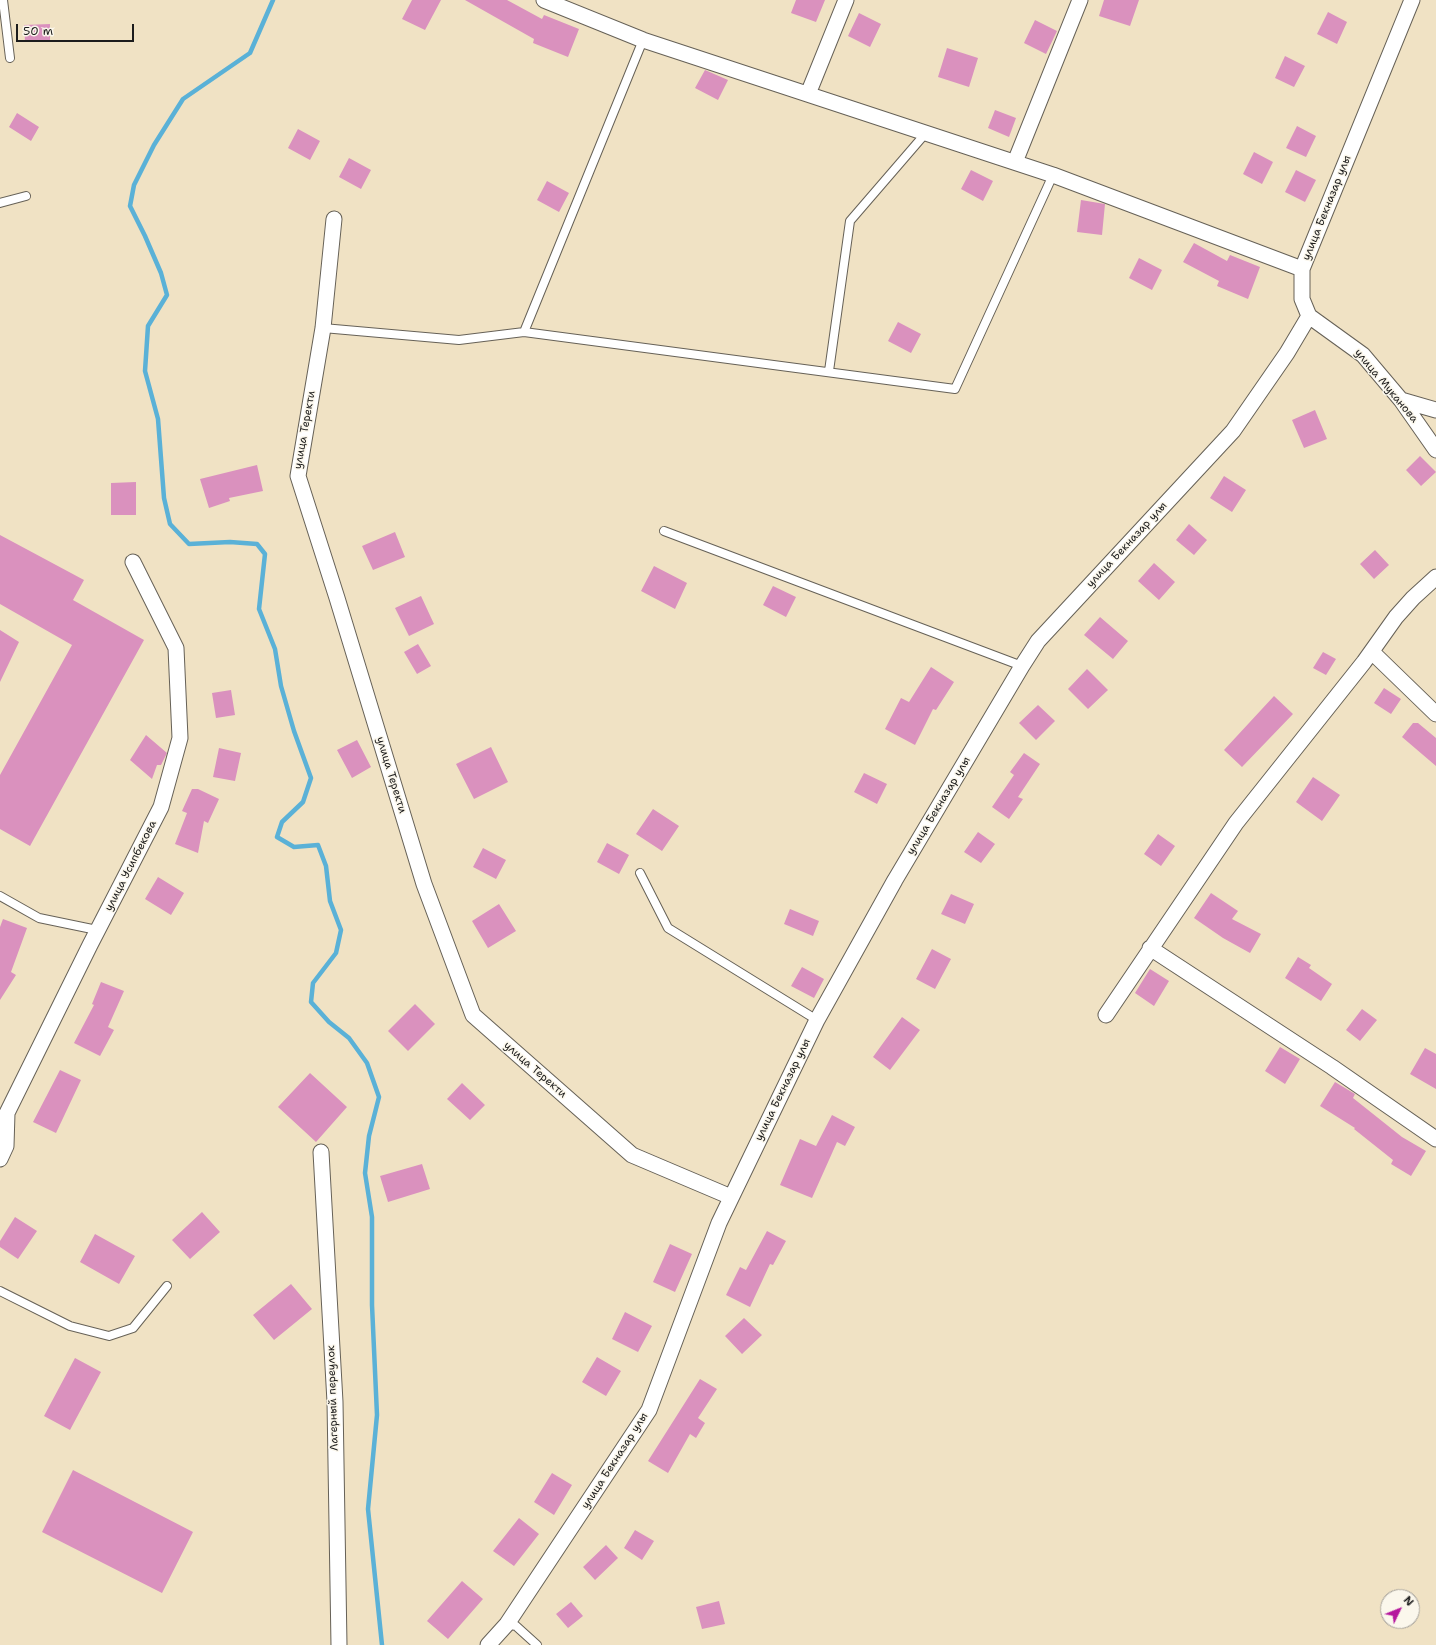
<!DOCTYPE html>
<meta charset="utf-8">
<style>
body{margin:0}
#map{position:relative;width:1436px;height:1645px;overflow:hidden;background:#f0e2c4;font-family:"Shantell Sans",sans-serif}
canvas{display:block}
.north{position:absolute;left:1380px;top:1589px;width:40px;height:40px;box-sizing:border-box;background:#fbf7ec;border:1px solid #a29f99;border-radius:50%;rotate:47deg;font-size:11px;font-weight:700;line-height:16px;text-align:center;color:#1c1c1c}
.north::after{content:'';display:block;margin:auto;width:14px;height:18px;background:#b5179e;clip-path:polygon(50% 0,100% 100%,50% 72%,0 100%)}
.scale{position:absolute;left:16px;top:24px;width:118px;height:18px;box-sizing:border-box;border:2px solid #1c1c1c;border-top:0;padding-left:5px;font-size:12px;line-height:14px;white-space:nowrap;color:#1c1c1c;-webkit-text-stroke:3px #fbf7ec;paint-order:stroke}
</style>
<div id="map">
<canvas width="1436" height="1645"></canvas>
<div class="north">N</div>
<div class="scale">50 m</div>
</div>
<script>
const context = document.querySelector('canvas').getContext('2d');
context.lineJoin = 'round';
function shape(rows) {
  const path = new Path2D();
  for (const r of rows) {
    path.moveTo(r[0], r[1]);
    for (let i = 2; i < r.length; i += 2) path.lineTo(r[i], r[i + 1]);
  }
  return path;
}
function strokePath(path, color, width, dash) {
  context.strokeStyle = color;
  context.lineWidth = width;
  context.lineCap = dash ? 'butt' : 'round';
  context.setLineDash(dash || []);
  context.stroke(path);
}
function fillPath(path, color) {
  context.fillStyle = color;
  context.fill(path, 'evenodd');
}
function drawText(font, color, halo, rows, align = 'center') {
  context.font = font + ' "Shantell Sans",sans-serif';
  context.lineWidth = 3;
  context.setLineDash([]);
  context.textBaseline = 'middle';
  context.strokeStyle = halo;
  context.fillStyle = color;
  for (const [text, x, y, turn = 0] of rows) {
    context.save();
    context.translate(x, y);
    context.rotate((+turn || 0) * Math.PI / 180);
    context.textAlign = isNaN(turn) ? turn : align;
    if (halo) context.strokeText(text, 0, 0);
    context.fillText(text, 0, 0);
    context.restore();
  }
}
strokePath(shape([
 [273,0,250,53,183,99,154,145,134,185,130,206,145,236,161,273,167,295,148,326,145,371,158,419,164,498,170,524,189,544,230,542,257,544,265,554,259,609,275,649,281,686,294,731,311,778,303,802,282,822,277,837,294,847,318,845,326,866,330,901,341,930,336,953,313,983,311,1002,329,1022,349,1038,367,1063,379,1097,369,1136,365,1173,372,1217,372,1305,377,1415,368,1509,382,1645]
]), '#5ab1d7', 4.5);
fillPath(shape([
 [412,0,441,0,425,30,402,19],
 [465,0,507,0,542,19,544,15,579,29,568,57,533,43,534,39],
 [796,0,825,0,816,22,791,13],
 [1104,0,1139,0,1130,26,1099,16],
 [1328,12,1347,22,1337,44,1317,34],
 [859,13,881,24,870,47,848,36],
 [1035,20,1057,31,1046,54,1024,43],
 [50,24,50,40,25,41,24,25],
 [947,48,978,58,969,87,938,77],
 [1285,56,1305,66,1294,87,1275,78],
 [705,70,728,80,718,100,695,88],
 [995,110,1016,118,1009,137,988,128],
 [17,113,39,127,31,141,9,127],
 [1297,126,1316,136,1306,157,1286,148],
 [298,129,320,141,310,160,288,148],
 [1254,152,1273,162,1262,184,1243,174],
 [349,158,371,170,361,189,339,177],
 [971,170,993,181,983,201,961,189],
 [1296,170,1316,180,1305,202,1285,192],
 [547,181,569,193,559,212,537,200],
 [1081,200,1105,204,1102,235,1077,232],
 [1194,243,1227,261,1230,255,1260,267,1248,299,1217,286,1219,281,1183,262],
 [1139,258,1162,270,1152,290,1129,278],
 [898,322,921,334,911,353,888,341],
 [1315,410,1327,439,1304,448,1292,420],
 [1420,456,1436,472,1421,486,1406,470],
 [257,465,263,491,229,498,230,501,209,508,200,479],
 [1224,476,1246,490,1232,512,1210,498],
 [136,482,136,515,111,515,111,483],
 [1189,524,1207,540,1194,555,1176,540],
 [395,532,405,557,373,570,362,546],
 [0,535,84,580,73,600,144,640,30,846,0,829,0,775,72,645,0,604],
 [1375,550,1389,565,1374,579,1360,564],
 [1154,563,1175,582,1159,600,1138,581],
 [654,566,687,583,675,609,641,591],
 [773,586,796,597,786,617,763,605],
 [421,596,434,624,409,636,395,608],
 [1100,617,1128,641,1113,659,1084,635],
 [0,630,19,642,0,682],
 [418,644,431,666,417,674,404,652],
 [1323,652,1336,659,1326,675,1313,668],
 [931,667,954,682,936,710,933,709,915,745,885,729,901,698,909,702],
 [1087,669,1108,690,1088,709,1068,689],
 [1384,688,1401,699,1391,714,1374,703],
 [231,690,235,715,216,718,212,693],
 [1274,696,1293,714,1242,767,1224,750],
 [1038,705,1055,721,1036,740,1019,723],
 [1413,723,1418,723,1436,738,1436,766,1402,737],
 [146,735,167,753,161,765,157,765,152,779,130,760],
 [357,740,371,767,352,778,337,750],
 [491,747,508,782,474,799,456,764],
 [219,748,241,753,235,781,213,777],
 [1024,753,1040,764,1018,797,1023,799,1009,819,992,807,1014,775,1010,772],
 [864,773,887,784,877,804,854,792],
 [1313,777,1340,795,1322,821,1296,802],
 [192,789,198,789,219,799,208,823,204,821,198,853,175,844,187,813,182,811],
 [653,809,679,826,662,851,636,834],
 [978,832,995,844,981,863,964,852],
 [1158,834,1175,846,1161,866,1144,854],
 [607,843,629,855,619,874,597,862],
 [483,848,506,860,496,879,473,867],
 [158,877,184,893,171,915,145,899],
 [1211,893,1238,911,1232,919,1261,934,1250,953,1223,938,1194,918],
 [951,894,974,904,965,924,941,914],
 [499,904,516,931,488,948,472,921],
 [790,909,819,921,813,936,784,924],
 [3,919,27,928,11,972,16,975,0,1000,0,927],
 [932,949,951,959,935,989,916,979],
 [1298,957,1311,965,1309,968,1332,984,1321,1001,1285,978],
 [802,967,824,979,814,998,791,986],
 [1150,969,1169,981,1154,1006,1135,993],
 [101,982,124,991,108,1027,114,1030,100,1056,74,1043,94,1005,92,1004],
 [415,1004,435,1024,408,1051,388,1031],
 [1362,1009,1377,1020,1360,1041,1346,1030],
 [902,1017,920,1030,890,1070,873,1057],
 [1280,1047,1300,1059,1285,1084,1265,1071],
 [1425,1048,1436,1054,1436,1089,1410,1074],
 [60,1070,81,1080,56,1133,33,1122],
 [310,1073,347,1107,316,1142,278,1107],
 [1335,1082,1355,1094,1353,1098,1402,1137,1426,1151,1411,1176,1391,1164,1393,1160,1354,1129,1355,1128,1320,1106],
 [462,1083,485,1105,470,1120,447,1099],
 [832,1115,855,1127,845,1146,837,1142,812,1198,780,1185,800,1139,816,1146],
 [422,1164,430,1189,388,1202,380,1176],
 [202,1212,220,1232,190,1259,172,1240],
 [15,1217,37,1231,18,1259,0,1247,0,1241],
 [767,1231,786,1241,773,1265,770,1264,750,1307,726,1295,740,1267,746,1270],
 [95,1234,135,1256,119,1284,80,1262],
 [670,1244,692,1254,675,1292,653,1282],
 [291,1284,312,1309,274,1340,253,1315],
 [625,1312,652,1326,638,1352,612,1339],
 [744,1318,762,1335,742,1354,725,1336],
 [597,1357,621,1371,606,1396,582,1382],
 [75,1358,101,1372,70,1430,44,1416],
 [700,1379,717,1389,698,1418,705,1423,696,1438,690,1434,668,1473,648,1461],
 [73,1470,193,1532,162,1593,42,1532],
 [552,1473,572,1485,554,1515,534,1502],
 [519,1518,539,1534,514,1566,493,1551],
 [635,1530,654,1541,642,1560,624,1548],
 [606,1545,618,1558,595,1580,583,1567],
 [462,1581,483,1599,448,1639,427,1621],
 [719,1601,725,1624,702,1629,696,1607],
 [571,1602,583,1616,568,1628,556,1614]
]), '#da91be');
const lane = shape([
 [3,0,10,58],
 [0,203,26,196],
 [323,328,459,340,524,332,955,389,1053,175],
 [524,332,643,40],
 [829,371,850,221,925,134],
 [664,531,1022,666],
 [640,873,668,928,817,1020],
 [0,896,39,918,97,930],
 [0,1291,70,1326,109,1336,133,1328,167,1286],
 [507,1624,516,1626,537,1645]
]);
const street = shape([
 [544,0,643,40,1053,175,1302,269],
 [808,94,846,0],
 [1015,162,1080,0],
 [334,219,323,328,298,476,337,598,424,884,473,1015,632,1155,731,1197],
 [1309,316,1363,355,1401,400,1436,450],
 [1401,400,1436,410],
 [1372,652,1436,714],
 [1150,948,1332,1067,1436,1139],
 [1106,1015,1236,823,1364,662,1396,617,1413,598,1436,577],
 [321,1152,335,1402,339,1645],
 [0,1159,6,1146,7,1113,90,945,161,807,180,738,176,648,133,562],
 [488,1645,507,1624,649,1410,719,1223,817,1020,895,880,1022,666,1038,641,1233,431,1287,353,1309,316,1302,299,1302,269,1412,0]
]);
strokePath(lane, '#666157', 10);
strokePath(street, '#666157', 17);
strokePath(lane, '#fff', 8);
strokePath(street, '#fff', 15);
drawText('11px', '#1c1c1c', '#fbf7ec', [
 ["улица Бекназар улы",1327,208,-68],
 ["улица Муканова",1386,386,50],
 ["улица Теректи",305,430,-80],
 ["улица Бекназар улы",1127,545,-47],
 ["улица Теректи",391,775,73],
 ["улица Бекназар улы",939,806,-59],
 ["улица Усипбекова",131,866,-63],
 ["улица Теректи",535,1070,41],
 ["улица Бекназар улы",783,1090,-64],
 ["Лагерный переулок",333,1398,-92],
 ["улица Бекназар улы",615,1461,-57]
]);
</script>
